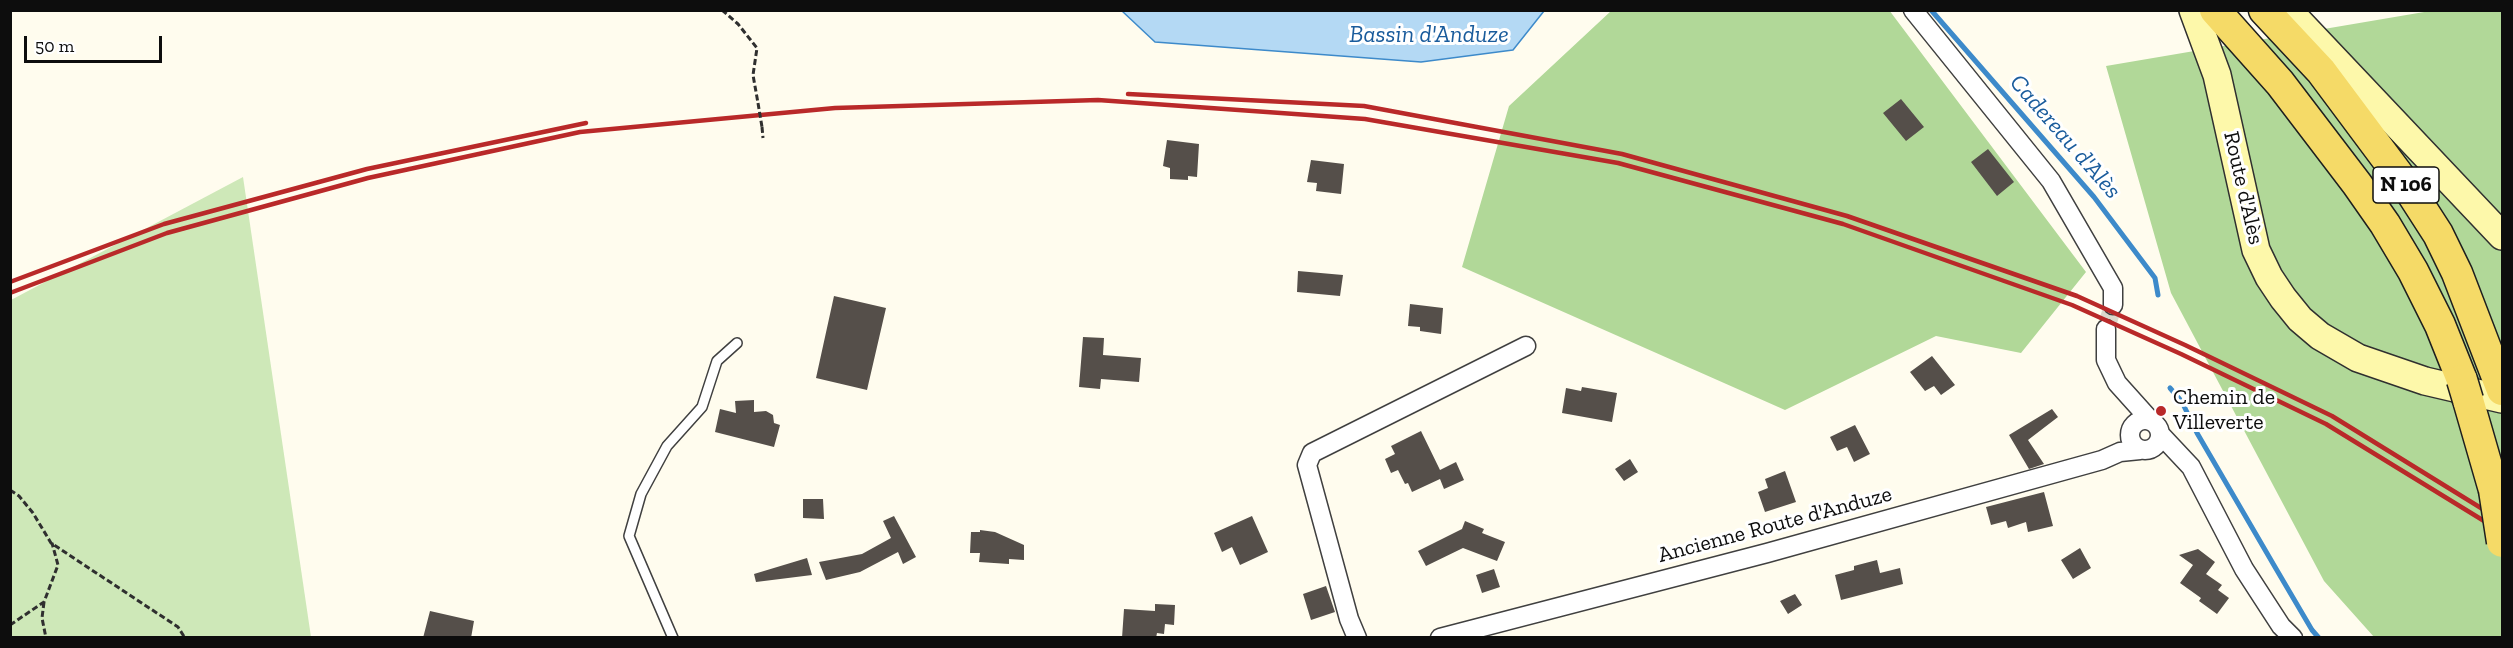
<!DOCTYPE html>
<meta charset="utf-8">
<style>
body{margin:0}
#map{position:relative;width:2513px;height:648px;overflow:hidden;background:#fffcee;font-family:"Zilla Slab",serif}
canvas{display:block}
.frame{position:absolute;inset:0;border:12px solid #0d0d0d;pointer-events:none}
.scale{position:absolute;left:24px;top:36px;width:138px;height:27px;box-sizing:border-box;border:3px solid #0d0d0d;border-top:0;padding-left:8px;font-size:18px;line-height:21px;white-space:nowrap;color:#0d0d0d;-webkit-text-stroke:4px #fff;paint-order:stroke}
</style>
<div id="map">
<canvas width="2513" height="648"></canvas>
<div class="frame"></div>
<div class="scale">50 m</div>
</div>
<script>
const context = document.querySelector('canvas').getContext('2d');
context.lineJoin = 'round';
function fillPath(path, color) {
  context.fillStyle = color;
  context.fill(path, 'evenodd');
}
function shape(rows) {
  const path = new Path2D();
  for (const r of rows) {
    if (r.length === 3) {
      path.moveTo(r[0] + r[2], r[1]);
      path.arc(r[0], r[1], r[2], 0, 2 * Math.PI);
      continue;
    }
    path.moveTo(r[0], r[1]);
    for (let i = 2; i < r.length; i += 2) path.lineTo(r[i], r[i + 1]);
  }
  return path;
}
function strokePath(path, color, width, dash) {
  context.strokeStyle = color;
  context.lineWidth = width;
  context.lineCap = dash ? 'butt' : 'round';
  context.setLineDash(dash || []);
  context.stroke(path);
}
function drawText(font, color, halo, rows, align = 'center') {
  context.font = font + ' "Zilla Slab",serif';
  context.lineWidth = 6;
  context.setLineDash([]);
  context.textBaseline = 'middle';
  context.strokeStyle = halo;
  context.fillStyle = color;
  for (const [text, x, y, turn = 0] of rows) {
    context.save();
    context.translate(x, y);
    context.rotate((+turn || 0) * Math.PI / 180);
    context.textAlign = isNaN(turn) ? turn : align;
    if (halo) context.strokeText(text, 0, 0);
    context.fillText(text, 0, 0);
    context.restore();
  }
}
fillPath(shape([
 [243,177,311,637,11,637,11,300]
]), '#cee8b8');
fillPath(shape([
 [1889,10,2086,272,2021,353,1936,336,1785,410,1462,267,1509,106,1611,11],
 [2430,11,2502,11,2502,637,2374,637,2324,581,2171,293,2106,66]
]), '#b1d898');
const water = shape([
 [1122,11,1544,11,1513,50,1421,62,1155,42,1122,11]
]);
fillPath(water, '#b4d9f4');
strokePath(water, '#3d8aca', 1.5);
strokePath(shape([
 [1931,10,2094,197,2155,278,2158,295],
 [2170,388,2182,402,2197,433,2275,567,2312,630,2319,638]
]), '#3d8aca', 5);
fillPath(shape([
 [1901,99,1924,127,1906,141,1883,113],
 [1167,140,1199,144,1197,177,1188,176,1188,180,1170,179,1170,168,1163,166],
 [1988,149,2014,182,1997,196,1971,162],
 [1311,160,1344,164,1341,194,1316,191,1317,183,1307,182],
 [1298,271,1343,275,1340,296,1297,292],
 [834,296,886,308,867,390,816,378],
 [1410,304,1443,308,1441,334,1420,331,1420,327,1408,326],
 [1083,337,1104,338,1103,355,1141,358,1139,382,1101,379,1100,389,1079,387],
 [1932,356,1955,385,1941,395,1934,386,1925,391,1910,372],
 [1582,387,1617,393,1612,422,1562,413,1566,388,1581,391],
 [754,400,754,412,766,411,773,415,774,423,780,425,774,447,715,432,720,409,736,413,735,401],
 [2052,409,2058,417,2028,440,2044,464,2029,469,2009,435],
 [1855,425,1870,454,1854,462,1847,447,1837,451,1830,437],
 [1421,431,1440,470,1456,462,1464,480,1444,489,1440,479,1412,492,1408,483,1405,484,1398,470,1391,473,1385,459,1395,454,1391,446],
 [1630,459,1638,472,1624,481,1615,469],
 [1785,471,1796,502,1765,512,1758,492,1768,488,1765,479],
 [2044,492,2053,526,2028,532,2026,522,2008,528,2006,521,1991,525,1986,507],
 [803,499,823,499,824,519,803,518],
 [894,516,916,557,903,564,898,552,860,572,826,580,819,562,862,554,891,538,883,521],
 [1252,516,1268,552,1240,565,1232,547,1222,552,1214,533],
 [1465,521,1484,529,1482,533,1505,542,1497,561,1463,548,1426,566,1418,551,1462,529],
 [980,530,995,532,1024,545,1024,560,1009,559,1009,564,979,562,980,553,970,553,971,532,980,532],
 [2080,548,2091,568,2073,579,2061,560],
 [2198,549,2215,562,2206,574,2222,585,2218,590,2229,598,2217,614,2199,601,2201,598,2180,583,2193,565,2179,555],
 [807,558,812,575,756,582,754,574],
 [1877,560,1880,573,1900,568,1903,584,1841,600,1835,575,1854,570,1854,566],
 [1494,569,1500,587,1482,593,1476,575],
 [1326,586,1335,612,1311,620,1303,594],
 [1795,594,1802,605,1788,614,1780,601],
 [1155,604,1175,605,1174,625,1165,624,1164,634,1157,633,1156,638,1122,638,1124,609,1155,611],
 [430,611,474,621,471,638,423,638]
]), '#554f4a');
strokePath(shape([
 [2106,329,2113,305]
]), '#dbd8cc', 18, [18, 9]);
const service = shape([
 [673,638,629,536,641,494,667,446,702,407,717,361,737,343]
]);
const minor = shape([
 [1913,10,2051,181,2113,288,2113,305],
 [2106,329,2106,360,2117,383,2152,422],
 [2145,435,15],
 [2160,434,2191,467,2244,569,2281,626,2293,638],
 [1357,638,1349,619,1307,465,1312,453,1526,346],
 [1440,638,1767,553,2102,460,2120,452,2140,450]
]);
const secondary = shape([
 [2193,10,2217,75,2256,250,2269,277,2283,298,2300,319,2320,336,2358,358,2425,381,2502,399],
 [2288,10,2502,236]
]);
const primary = shape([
 [2215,10,2280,83,2357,184,2385,224,2413,271,2440,325,2462,380],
 [2264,10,2321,71,2409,189,2438,234,2457,273,2502,390],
 [2468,400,2494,490]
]);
strokePath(service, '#404040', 12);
strokePath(minor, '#404040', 21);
strokePath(secondary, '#2f2f2f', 30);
strokePath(primary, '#1e1e1e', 33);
strokePath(shape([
 [722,10,738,24,757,48,753,75,758,103],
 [762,127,763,138],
 [10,490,19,496,33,513,51,543,178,627,185,638],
 [44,602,42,618,46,638],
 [10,625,44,602,58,565,52,543]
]), '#2f2f2f', 3, [6, 3]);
strokePath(service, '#fff', 9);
strokePath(minor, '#fff', 18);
strokePath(secondary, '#fdf8aa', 27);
strokePath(primary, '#f5da67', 30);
strokePath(shape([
 [1128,94,1364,106,1622,154,1847,216,2077,296,2185,345,2332,416,2502,521],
 [10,282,164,224,367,169,586,123],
 [10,293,167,233,368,178,580,132,835,108,1098,100,1365,119,1618,163,1843,224,2072,305,2181,354,2326,424,2502,532]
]), '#b92929', 4.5);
const primaryBridge = shape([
 [2462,380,2468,400],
 [2494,490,2502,542]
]);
strokePath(primaryBridge, '#1e1e1e', 33, []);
strokePath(shape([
 [758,103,762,127]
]), '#2f2f2f', 3, [6, 3]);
strokePath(primaryBridge, '#f5da67', 30);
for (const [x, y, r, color] of [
 [2161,411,6,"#b92929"]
]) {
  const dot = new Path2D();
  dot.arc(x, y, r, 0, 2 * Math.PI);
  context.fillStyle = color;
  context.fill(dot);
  strokePath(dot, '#fff', 2);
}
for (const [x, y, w] of [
 [2406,185,66]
]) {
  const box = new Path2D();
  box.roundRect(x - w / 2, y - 18, w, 36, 4.5);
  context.fillStyle = '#fff';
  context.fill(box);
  strokePath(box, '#0d0d0d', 1.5);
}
drawText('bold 21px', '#0d0d0d', null, [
 ["N 106",2406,185]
]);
drawText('22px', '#0d0d0d', '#fff', [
 ["Route d'Alès",2243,188,77],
 ["Ancienne Route d'Anduze",1775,525,-15]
]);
drawText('22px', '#0d0d0d', '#fff', [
 ["Chemin de",2173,398],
 ["Villeverte",2173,423]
], 'left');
drawText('italic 24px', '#1a5c9c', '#fff', [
 ["Bassin d'Anduze",1429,35],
 ["Cadereau d'Alès",2065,137,49]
]);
</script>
